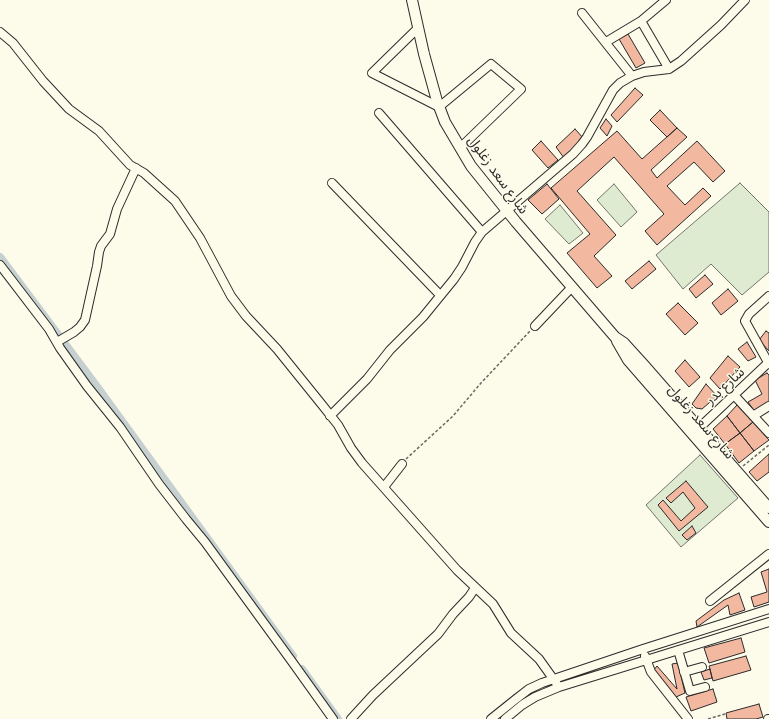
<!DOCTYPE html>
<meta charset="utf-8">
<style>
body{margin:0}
canvas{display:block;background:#fdfbea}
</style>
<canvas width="769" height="719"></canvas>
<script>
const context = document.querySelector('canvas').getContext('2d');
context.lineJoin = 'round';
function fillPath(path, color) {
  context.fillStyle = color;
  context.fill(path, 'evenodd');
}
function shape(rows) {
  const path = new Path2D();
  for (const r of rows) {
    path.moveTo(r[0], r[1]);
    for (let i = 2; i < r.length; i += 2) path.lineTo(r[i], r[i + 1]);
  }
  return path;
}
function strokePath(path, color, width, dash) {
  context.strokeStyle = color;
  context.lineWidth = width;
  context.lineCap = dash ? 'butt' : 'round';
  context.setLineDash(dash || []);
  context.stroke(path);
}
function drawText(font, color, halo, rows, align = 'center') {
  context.font = font + ' Mulish,"Noto Sans Arabic",sans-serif';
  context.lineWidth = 3;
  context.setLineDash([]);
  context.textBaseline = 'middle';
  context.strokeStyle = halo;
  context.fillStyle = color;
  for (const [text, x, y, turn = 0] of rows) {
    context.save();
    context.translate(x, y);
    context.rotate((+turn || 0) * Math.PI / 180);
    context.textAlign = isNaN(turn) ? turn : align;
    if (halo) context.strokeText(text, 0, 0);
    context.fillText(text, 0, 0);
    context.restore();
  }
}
const green = shape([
 [740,183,769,212,769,272,742,295,711,264,683,289,656,255,740,183],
 [614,184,637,212,621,227,597,200,614,184],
 [560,205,583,233,569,244,545,219,560,205],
 [700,455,738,498,681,547,646,505,700,455]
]);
fillPath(green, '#deebd1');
strokePath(green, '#74746e', 1);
strokePath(shape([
 [0,257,95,384,293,656],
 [302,669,338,719]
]), '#c7d0d0', 8);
const building = shape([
 [628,34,645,63,636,68,619,39,628,34],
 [635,88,643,95,617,122,611,115,635,88],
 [660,110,677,128,667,137,650,120,660,110],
 [606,119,612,126,607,136,600,128,606,119],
 [677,128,687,137,651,170,657,178,697,141,725,171,713,182,694,162,667,186,685,205,703,188,711,196,657,245,645,231,664,214,614,157,577,191,616,235,594,256,612,276,597,288,567,253,590,234,551,188,617,131,642,159,677,128],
 [575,129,584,139,564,158,556,147,575,129],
 [541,141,558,160,548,168,532,150,541,141],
 [547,184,559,199,542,214,528,200,547,184],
 [649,261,656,269,632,289,625,281,649,261],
 [705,275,713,284,696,298,689,289,705,275],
 [728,289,738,301,721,315,712,303,728,289],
 [678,303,698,323,685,335,666,314,678,303],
 [766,331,769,333,769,351,759,340,766,331],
 [747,342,756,357,748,361,738,349,747,342],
 [728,356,740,367,720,389,710,378,728,356],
 [685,360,700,377,689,387,675,371,685,360],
 [767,373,769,375,769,404,755,412,748,402,762,394,755,380,767,373],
 [706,384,717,396,702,409,696,408,692,404,706,384],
 [737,405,753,422,740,433,727,416,737,405],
 [727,416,740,433,725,444,713,429,727,416],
 [753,422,769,440,754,451,740,433,753,422],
 [740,433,754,451,739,463,725,444,740,433],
 [769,454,769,472,757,481,749,472,769,454],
 [686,481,708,507,679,531,658,505,663,500,681,521,695,508,683,492,671,503,666,498,686,481],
 [692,526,696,533,687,540,682,535,692,526],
 [769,569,769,602,754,607,751,597,767,592,761,572,769,569],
 [739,593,745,610,730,615,728,605,697,627,696,621,724,600,739,593],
 [741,638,745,652,709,663,704,648,741,638],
 [746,656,751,670,713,681,709,666,746,656],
 [678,663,685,693,676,697,653,671,657,666,677,689,672,664,678,663],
 [710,669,712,678,704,680,701,672,710,669],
 [713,689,717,702,691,711,686,697,713,689],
 [759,704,763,717,756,719,727,719,726,713,759,704]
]);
fillPath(building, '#f2b8a0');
strokePath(building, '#2b2b2b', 1);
const minor = shape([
 [666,0,641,21,669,69],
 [582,13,632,76],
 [418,28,372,73,439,107,491,64,521,89,460,148],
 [0,32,13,43,43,81,69,109,99,131,130,165,144,173,175,201,200,238,231,296,246,316,277,349,323,406,338,425,351,448,362,463,457,570,493,604,511,633,539,659,559,687],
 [606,42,641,21],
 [379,113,482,232],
 [332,183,440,295],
 [0,265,49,329,60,348,87,386,120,427,159,484,186,519,205,542,293,663,333,719],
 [769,296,749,314,745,321,769,364],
 [535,326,572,287],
 [57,342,74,332,80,327,85,320,97,266,99,252,101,246,110,234,117,209,136,168],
 [734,395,769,433],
 [330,416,367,379,390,350,423,317,454,279,462,267,475,242,482,232,573,154,582,144,587,137,613,90,620,83,632,76,644,72,669,69,681,61,721,25,745,0],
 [753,416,769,406],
 [699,428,768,363],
 [384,487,402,464],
 [710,601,769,554],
 [678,650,690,691,705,687],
 [645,656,651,672,688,719],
 [684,672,702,667],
 [351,719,373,695,438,634,453,614,469,597,475,588],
 [491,719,516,699,529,689,542,683,643,649,769,609],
 [505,719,522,705,535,697,559,687,769,622],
 [768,719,769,719]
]);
const major = shape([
 [412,0,424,54,437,101,445,122,471,166,516,222,615,337,624,343,644,365,769,508],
 [617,341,628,360,769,522]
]);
strokePath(minor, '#2b2b2b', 10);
strokePath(major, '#2b2b2b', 12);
strokePath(shape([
 [406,459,453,416,481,383,530,331],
 [743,466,769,445],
 [708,719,725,714]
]), '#6a6964', 1.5, [3, 2]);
strokePath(minor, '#fdfbea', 8);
strokePath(major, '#fdfbea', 10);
drawText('14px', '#2b2b2b', '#fdfbea', [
 ["شارع سعد زغلول",498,175,54],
 ["شارع بدر",725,386,-43],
 ["شارع سعد زغلول",701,422,49]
]);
</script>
